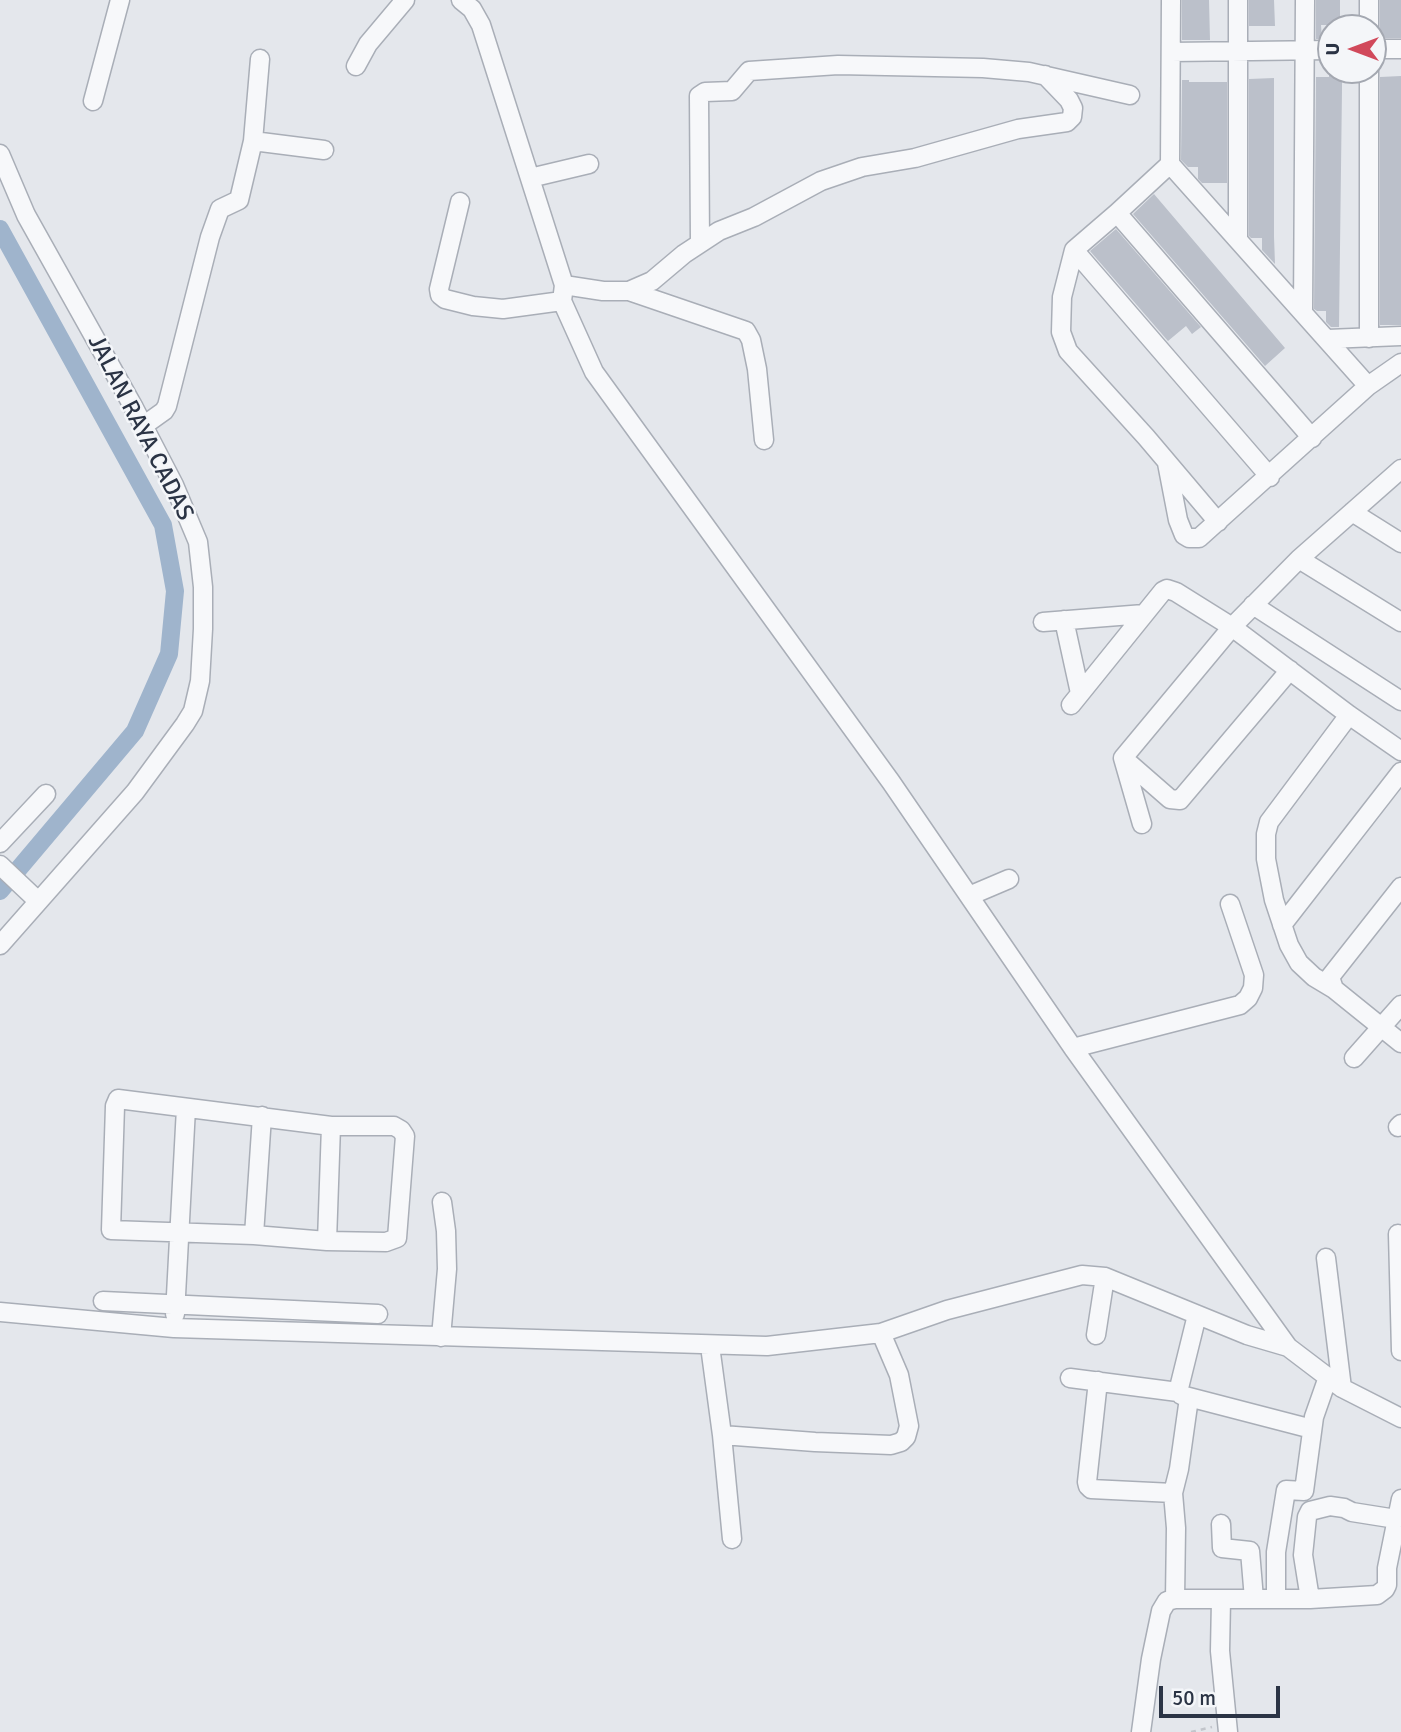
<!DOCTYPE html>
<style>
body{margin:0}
#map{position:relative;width:1401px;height:1732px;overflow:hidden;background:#e4e7ec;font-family:Signika,sans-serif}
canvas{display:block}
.north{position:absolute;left:1317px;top:14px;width:70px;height:70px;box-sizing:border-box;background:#f4f6f9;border:2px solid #a4a8b1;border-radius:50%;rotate:270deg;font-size:19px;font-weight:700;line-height:28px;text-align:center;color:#2b3445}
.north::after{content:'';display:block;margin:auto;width:24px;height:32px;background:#d1495b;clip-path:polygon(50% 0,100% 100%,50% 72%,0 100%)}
.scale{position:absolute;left:1159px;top:1686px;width:121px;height:32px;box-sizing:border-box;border:4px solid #2b3445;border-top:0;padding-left:9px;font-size:21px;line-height:24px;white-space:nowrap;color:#2b3445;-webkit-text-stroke:5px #f4f6f9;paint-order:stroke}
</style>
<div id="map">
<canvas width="1401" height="1732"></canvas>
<div class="north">U</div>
<div class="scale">50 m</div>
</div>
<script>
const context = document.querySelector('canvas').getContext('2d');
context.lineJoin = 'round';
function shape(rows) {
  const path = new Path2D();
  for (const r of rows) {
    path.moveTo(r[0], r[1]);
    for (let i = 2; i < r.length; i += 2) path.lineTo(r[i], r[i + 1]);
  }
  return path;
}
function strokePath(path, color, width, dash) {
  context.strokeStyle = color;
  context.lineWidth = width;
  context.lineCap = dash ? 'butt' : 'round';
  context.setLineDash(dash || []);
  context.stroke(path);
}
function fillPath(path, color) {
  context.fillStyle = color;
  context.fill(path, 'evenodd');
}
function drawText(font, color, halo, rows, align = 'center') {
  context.font = font + ' Signika,sans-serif';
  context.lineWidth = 5;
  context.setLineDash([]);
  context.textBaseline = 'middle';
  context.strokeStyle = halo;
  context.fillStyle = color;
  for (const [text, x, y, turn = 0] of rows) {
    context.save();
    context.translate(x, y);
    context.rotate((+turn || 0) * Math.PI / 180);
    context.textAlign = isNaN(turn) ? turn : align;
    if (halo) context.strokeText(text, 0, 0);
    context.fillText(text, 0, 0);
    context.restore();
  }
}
strokePath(shape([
 [0,229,163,525,175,591,169,654,135,731,0,891]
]), '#9fb4cc', 18);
fillPath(shape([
 [1182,0,1209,0,1210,40,1182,40],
 [1249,0,1274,0,1275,26,1249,26],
 [1316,0,1340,0,1340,25,1321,25,1322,39,1316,39],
 [1380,0,1401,0,1401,38,1375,38,1380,28],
 [1329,74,1342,74,1342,89,1339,327,1331,327,1326,322,1326,311,1317,311,1314,309,1316,77,1329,77],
 [1401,76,1401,325,1380,325,1380,77],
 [1274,78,1274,237,1275,264,1262,250,1262,238,1251,238,1249,236,1249,79],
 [1182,80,1189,80,1189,82,1227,82,1227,183,1202,183,1198,179,1198,167,1188,167,1181,160],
 [1154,194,1285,348,1265,366,1133,214],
 [1116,229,1201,327,1192,334,1186,326,1168,341,1090,251]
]), '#bbc0ca');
const minor = shape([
 [461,0,472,9,481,25,564,285,562,301,594,372,891,782,1073,1048,1288,1347,1342,1388,1401,1418],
 [1171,0,1170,164,1117,213,1074,250,1062,297,1061,332,1068,351,1146,437,1218,522],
 [1369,0,1369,28],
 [1373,49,1401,49],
 [1171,52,1331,50],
 [356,66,368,44,405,0],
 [93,101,120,0],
 [253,141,260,59],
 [0,154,26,215,134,408,174,485,198,542,203,587,203,629,200,681,193,711,185,724,135,792,0,945],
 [1170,164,1368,386],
 [530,178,589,164],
 [460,202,439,289,440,295,445,299,473,306,503,309,562,301],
 [1117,213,1312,438],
 [1238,240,1238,0],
 [700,243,699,96,705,92,732,91,749,71,838,65,983,68,1029,72,1130,95],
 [1074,250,1270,477],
 [564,285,603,291,629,291,652,281,684,254,719,231,754,217,821,181,862,167,915,158,1018,129,1067,122,1072,117,1073,108,1069,100,1045,75],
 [629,291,746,331,751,340,757,369,764,440],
 [1303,313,1305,0],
 [1369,338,1369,70],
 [1328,339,1401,336],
 [143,426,164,411,167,406,210,237,220,209,239,200,253,141,324,150],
 [1167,463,1178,520,1184,535,1189,538,1199,538,1368,386,1401,363],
 [1401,469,1299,559,1232,627,1349,715,1401,751],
 [1352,512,1401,543],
 [1299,559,1401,622],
 [1253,605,1401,701],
 [1064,620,1080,693],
 [1043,622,1144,614],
 [1071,705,1163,591,1167,589,1176,592,1232,627,1123,758],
 [1123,758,1170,799,1180,800,1290,670],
 [1123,758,1142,824],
 [0,843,46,794],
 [0,865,38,901],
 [1401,887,1330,977,1334,989,1401,1043],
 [969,896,1009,879],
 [1282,925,1401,772],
 [1334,989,1314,977,1299,963,1289,945,1274,900,1266,859,1266,834,1269,822,1349,715],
 [1073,1048,1240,1005,1248,998,1253,988,1254,975,1230,904],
 [1354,1058,1401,1005],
 [118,1099,331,1126,394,1126,401,1130,405,1136,397,1238,386,1242,327,1241,254,1235,111,1230,115,1106,118,1099],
 [1398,1127,1401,1124],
 [1398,1234,1401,1351],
 [254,1235,262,1116],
 [327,1241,331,1126],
 [1326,1258,1342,1388],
 [103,1301,378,1314],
 [0,1312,174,1328,767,1346,881,1333,947,1310,1082,1275,1105,1277,1247,1335,1288,1347],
 [175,1314,186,1108],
 [1096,1335,1105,1277],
 [441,1337,447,1269,446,1231,442,1202],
 [710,1346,722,1435,732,1539],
 [1070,1378,1178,1392,1197,1315],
 [1098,1381,1087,1482,1088,1486,1091,1489,1173,1493],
 [1181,1395,1312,1429],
 [722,1435,815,1442,891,1445,901,1442,906,1437,909,1426,899,1375,881,1333],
 [1221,1524,1222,1548,1250,1551,1254,1599],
 [1175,1599,1176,1528,1173,1493,1179,1469,1189,1398],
 [1276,1599,1276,1552,1286,1490,1304,1491,1314,1417,1328,1377],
 [1310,1599,1303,1555,1307,1517,1310,1511,1330,1506,1344,1508,1352,1512,1396,1519],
 [1221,1600,1220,1651,1228,1732],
 [1141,1732,1151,1659,1161,1611,1167,1601,1175,1599,1310,1599,1377,1595,1385,1589,1387,1585,1387,1568,1401,1499]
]);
strokePath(minor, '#a9aeb7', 21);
strokePath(shape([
 [1191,1732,1212,1727]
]), '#c2c5cb', 2.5, [5, 5]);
strokePath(minor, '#f7f8fa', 18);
drawText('24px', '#2b3445', '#f4f6f9', [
 ["JALAN RAYA CADAS",140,428,63]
]);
</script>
